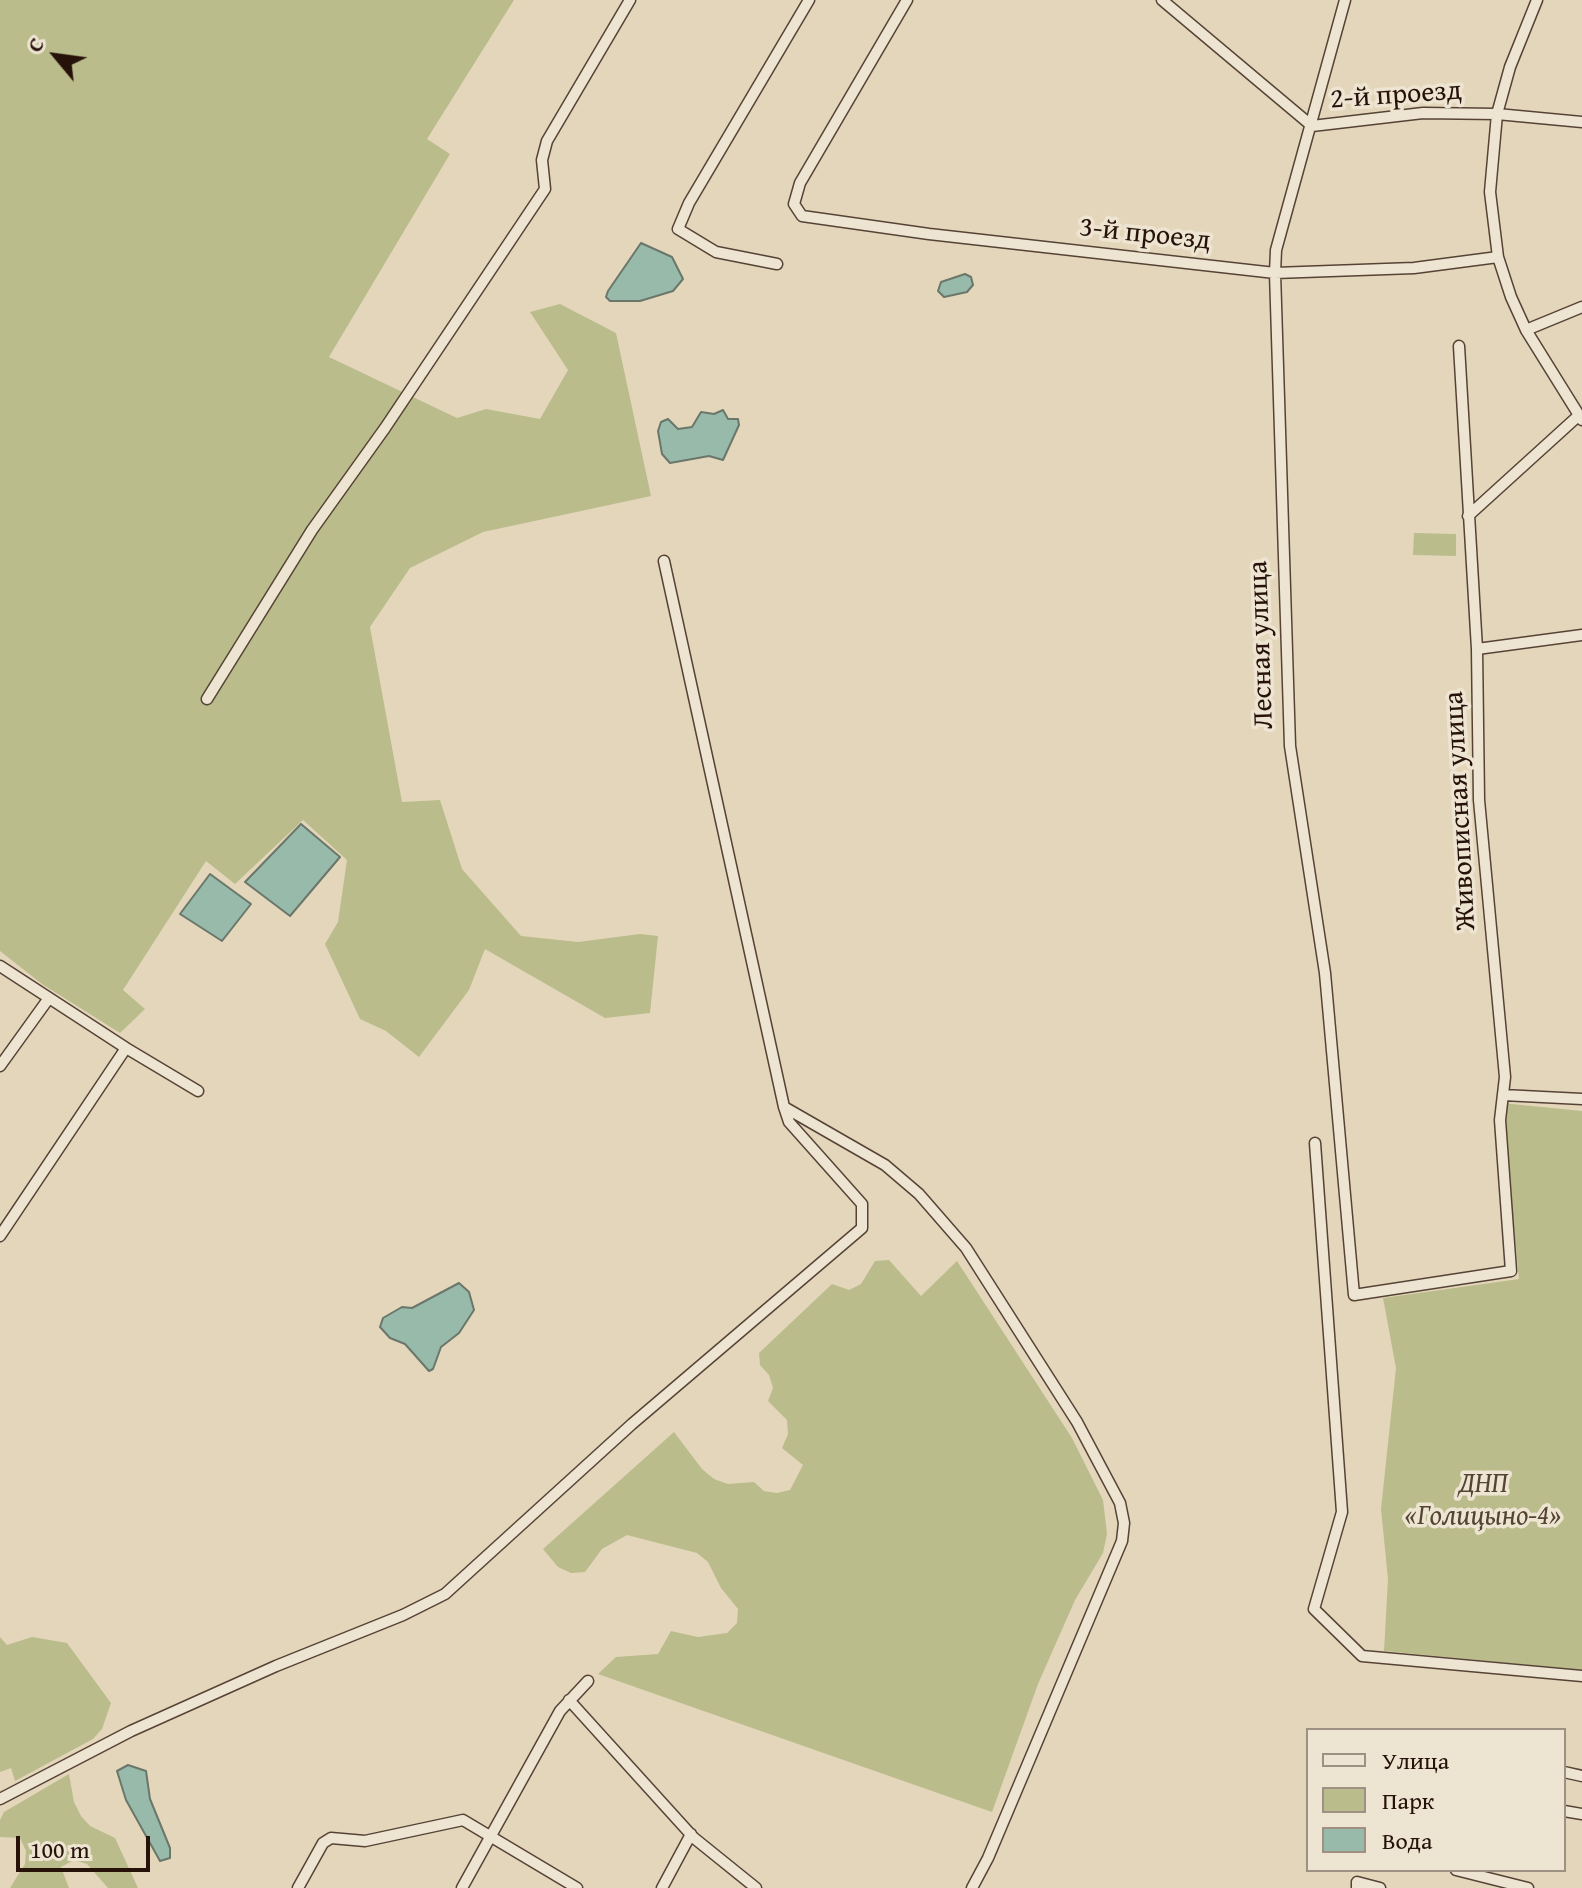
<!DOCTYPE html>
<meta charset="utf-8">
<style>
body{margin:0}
#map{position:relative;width:1582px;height:1888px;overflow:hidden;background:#e4d6ba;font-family:"Gentium Book Plus",serif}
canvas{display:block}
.legend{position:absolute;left:1306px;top:1728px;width:260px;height:144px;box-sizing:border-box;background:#ede4d2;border:2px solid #9e9082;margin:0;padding:10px 14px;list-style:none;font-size:24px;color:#27120a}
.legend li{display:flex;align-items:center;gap:16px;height:40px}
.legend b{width:40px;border:2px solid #9e9082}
.north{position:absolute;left:16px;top:16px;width:80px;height:80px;-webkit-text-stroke:6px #ede4d2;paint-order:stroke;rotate:299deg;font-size:22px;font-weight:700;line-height:32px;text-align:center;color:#27120a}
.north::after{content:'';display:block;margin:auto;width:28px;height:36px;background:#27120a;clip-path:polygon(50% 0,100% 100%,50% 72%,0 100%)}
.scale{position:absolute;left:16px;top:1836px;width:134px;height:36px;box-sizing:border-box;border:4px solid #27120a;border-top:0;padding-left:10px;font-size:24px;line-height:28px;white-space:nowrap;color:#27120a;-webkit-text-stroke:6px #ede4d2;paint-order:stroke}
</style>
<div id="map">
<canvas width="1582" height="1888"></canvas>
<ul class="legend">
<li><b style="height:10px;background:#ede4d2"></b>Улица</li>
<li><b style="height:22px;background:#babc8c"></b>Парк</li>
<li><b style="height:22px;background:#97baaa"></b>Вода</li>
</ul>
<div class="north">С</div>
<div class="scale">100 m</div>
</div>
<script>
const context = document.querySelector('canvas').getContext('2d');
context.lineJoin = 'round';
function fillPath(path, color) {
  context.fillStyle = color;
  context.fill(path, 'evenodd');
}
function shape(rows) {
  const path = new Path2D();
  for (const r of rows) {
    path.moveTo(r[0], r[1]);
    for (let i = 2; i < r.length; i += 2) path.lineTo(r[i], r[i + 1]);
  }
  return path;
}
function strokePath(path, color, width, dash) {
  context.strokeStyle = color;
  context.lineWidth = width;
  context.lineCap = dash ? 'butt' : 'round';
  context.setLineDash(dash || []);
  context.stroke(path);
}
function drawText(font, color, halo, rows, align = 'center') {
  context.font = font + ' "Gentium Book Plus",serif';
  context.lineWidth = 7;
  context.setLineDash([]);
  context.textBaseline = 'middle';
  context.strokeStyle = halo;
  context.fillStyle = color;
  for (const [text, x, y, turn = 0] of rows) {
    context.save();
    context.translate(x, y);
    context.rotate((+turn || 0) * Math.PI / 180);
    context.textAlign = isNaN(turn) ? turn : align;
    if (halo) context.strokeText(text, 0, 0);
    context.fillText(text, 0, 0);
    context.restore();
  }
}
fillPath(shape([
 [0,0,514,0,427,139,450,154,329,357,457,418,486,409,540,419,568,370,530,312,560,304,616,333,651,496,483,532,410,568,370,627,402,802,440,800,462,869,521,936,578,942,640,934,658,936,650,1013,605,1018,485,949,469,990,419,1057,386,1031,360,1019,325,944,338,922,347,860,303,820,235,884,206,861,123,990,145,1009,120,1033,42,984,0,951],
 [1414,533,1456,534,1456,556,1413,555],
 [1502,1103,1582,1111,1582,1670,1384,1651,1388,1579,1381,1509,1396,1368,1383,1298,1519,1279],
 [889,1260,921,1296,957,1261,1072,1438,1103,1500,1107,1534,1103,1553,1075,1600,1038,1684,992,1812,598,1674,616,1657,658,1654,671,1631,698,1637,727,1633,737,1623,738,1609,721,1588,708,1562,697,1553,627,1535,602,1549,585,1572,571,1573,558,1567,543,1549,674,1432,702,1469,714,1479,728,1484,754,1482,764,1491,777,1493,790,1490,803,1465,782,1448,788,1434,787,1420,768,1401,773,1388,769,1375,760,1365,759,1353,832,1284,849,1290,861,1284,875,1261],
 [0,1637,7,1645,32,1637,67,1643,111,1703,102,1729,93,1739,15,1781,11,1768,0,1772],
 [69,1774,74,1802,81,1816,90,1826,115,1838,138,1888,108,1888,87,1864,74,1860,61,1867,69,1888,10,1888,25,1864,26,1851,20,1838,0,1837,0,1820,4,1812]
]), '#babc8c');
const water = shape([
 [641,243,672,257,683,279,673,291,640,301,610,301,606,297,608,291,641,243],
 [965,274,971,277,973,285,967,292,944,297,938,291,941,282,965,274],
 [723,410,728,419,738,419,739,425,723,460,709,456,670,463,662,454,658,431,661,422,668,419,678,429,692,427,701,412,714,414,723,410],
 [301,824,340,857,290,916,245,882,301,824],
 [210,874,251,904,222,941,180,914,210,874],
 [459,1283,469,1292,474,1310,459,1333,441,1347,433,1369,429,1371,405,1344,390,1338,380,1327,383,1318,402,1307,412,1308,459,1283],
 [128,1765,146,1771,150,1799,170,1848,170,1858,160,1861,126,1800,117,1771,128,1765]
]);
fillPath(water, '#97baaa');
strokePath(water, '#6a776a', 2);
const street = shape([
 [907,0,800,183,794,204,802,216,929,234,1275,273,1414,268,1498,257],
 [1162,0,1312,126,1423,113,1497,114,1582,122],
 [1345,0,1276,250,1275,273,1290,746,1325,973,1354,1295,1511,1271,1500,1120,1505,1077,1479,800,1477,649,1459,346],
 [1537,0,1510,67,1497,114,1490,192,1498,257,1511,297,1526,330,1582,420],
 [777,264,716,252,678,229,689,203,809,0],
 [1526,330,1582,307],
 [1468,516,1577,417],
 [664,561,784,1107,885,1165,919,1194,966,1248,1077,1422,1120,1503,1124,1523,1122,1541,988,1858,972,1888],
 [1477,649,1582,635],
 [207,699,312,530,385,428,545,189,542,160,547,141,630,0],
 [0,966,126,1048],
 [0,1066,49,998],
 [1503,1095,1582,1099],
 [1315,1143,1342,1512,1314,1609,1362,1656,1582,1676],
 [0,1236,126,1048,198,1091],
 [569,1700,694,1838,756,1888],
 [1564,1772,1582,1776],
 [0,1799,131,1731,276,1666,403,1615,445,1594,632,1424,862,1228,862,1204,789,1122,784,1107],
 [1564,1811,1582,1814],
 [1456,1870,1528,1888],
 [298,1888,323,1843,331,1838,365,1841,463,1820,577,1888],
 [462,1888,560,1711,588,1681],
 [662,1888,691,1834],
 [1357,1888,1357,1882,1380,1888]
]);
strokePath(street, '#564336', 13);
strokePath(street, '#ede4d2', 10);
drawText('28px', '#27120a', '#ede4d2', [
 ["2-й проезд",1396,96,-4],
 ["3-й проезд",1145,235,6],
 ["Лесная улица",1262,645,-92],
 ["Живописная улица",1461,811,-93]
]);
drawText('italic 28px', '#534531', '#ede4d2', [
 ["ДНП",1483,1485],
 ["«Голицыно-4»",1483,1517]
]);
</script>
